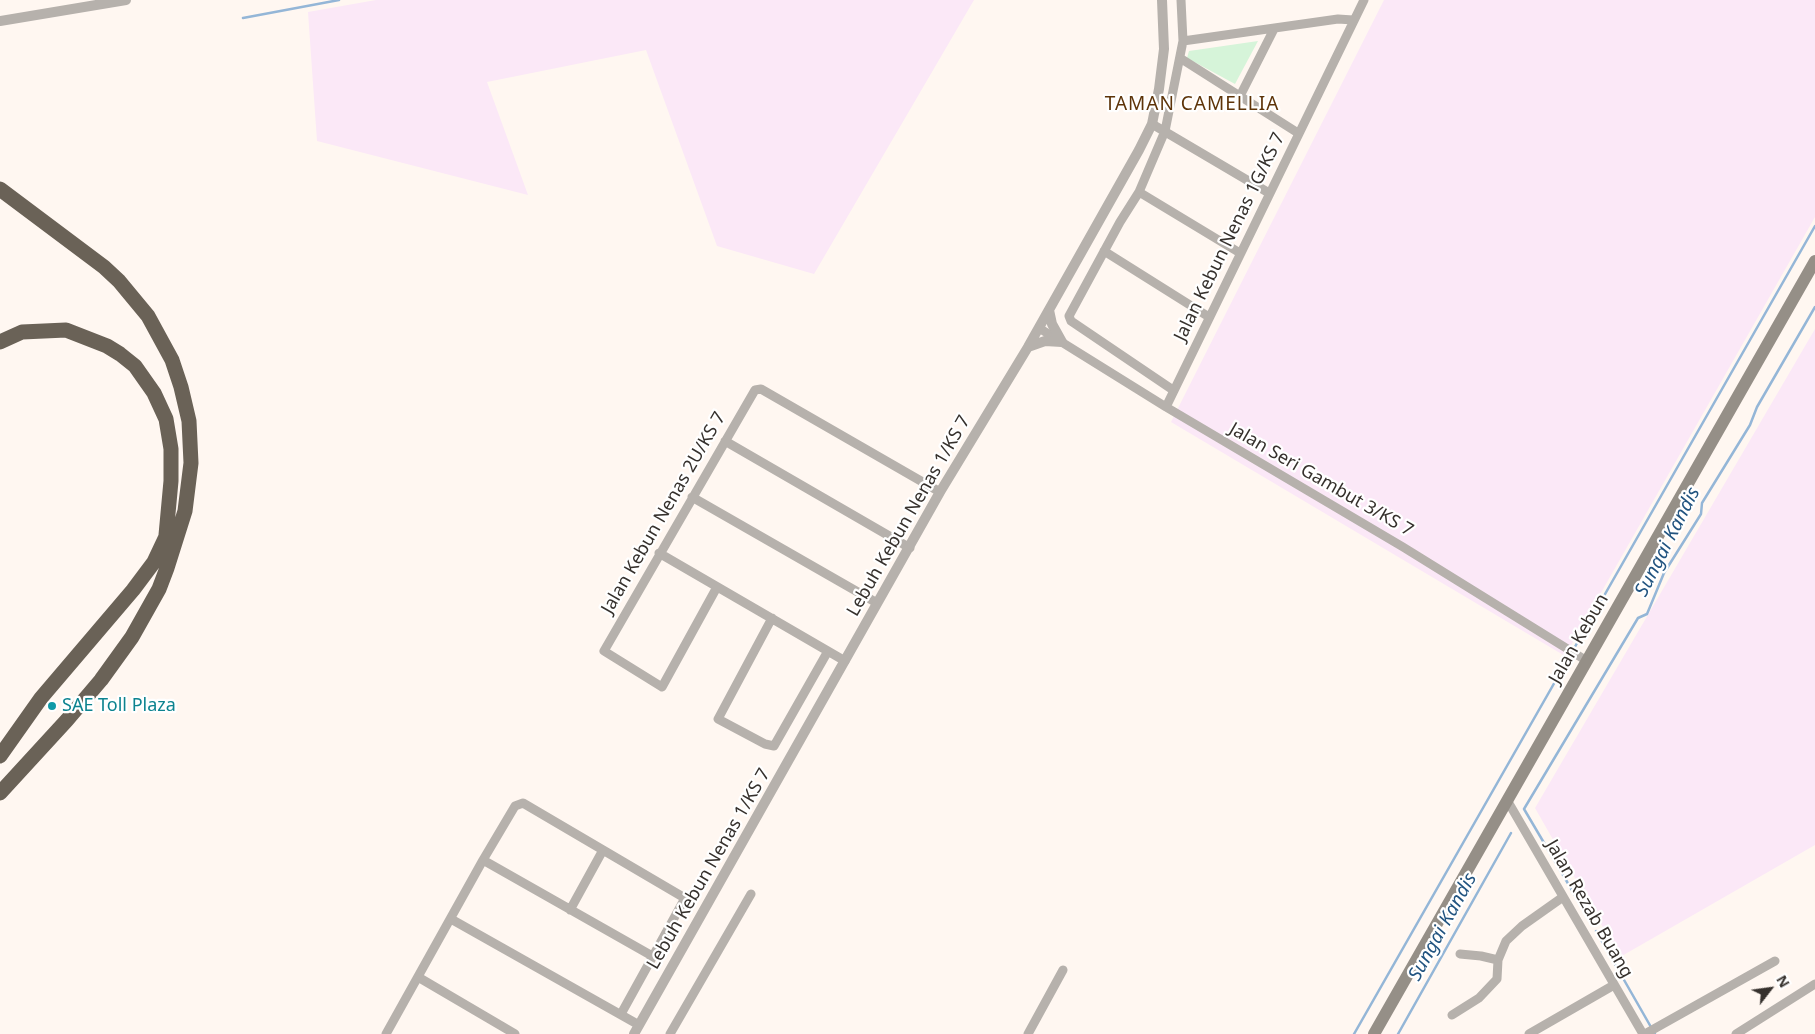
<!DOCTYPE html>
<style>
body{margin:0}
#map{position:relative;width:1815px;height:1034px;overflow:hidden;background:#fff7f1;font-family:"Noto Sans",sans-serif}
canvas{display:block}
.north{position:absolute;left:1745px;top:964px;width:50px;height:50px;-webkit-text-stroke:4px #fff;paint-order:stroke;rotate:60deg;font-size:14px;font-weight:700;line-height:20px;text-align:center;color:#36312d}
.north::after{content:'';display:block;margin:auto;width:18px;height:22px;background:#36312d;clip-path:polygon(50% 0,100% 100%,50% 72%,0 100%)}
</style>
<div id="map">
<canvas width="1815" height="1034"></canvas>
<div class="north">N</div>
</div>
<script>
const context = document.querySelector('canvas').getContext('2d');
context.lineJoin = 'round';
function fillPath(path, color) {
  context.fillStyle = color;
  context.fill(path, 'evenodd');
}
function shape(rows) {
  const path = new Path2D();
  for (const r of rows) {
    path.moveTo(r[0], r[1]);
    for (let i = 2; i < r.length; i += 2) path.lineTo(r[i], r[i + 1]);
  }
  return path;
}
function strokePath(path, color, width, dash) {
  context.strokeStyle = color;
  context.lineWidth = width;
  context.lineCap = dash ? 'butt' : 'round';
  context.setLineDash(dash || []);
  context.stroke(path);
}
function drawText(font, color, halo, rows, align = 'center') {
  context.font = font + ' "Noto Sans",sans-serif';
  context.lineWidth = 4.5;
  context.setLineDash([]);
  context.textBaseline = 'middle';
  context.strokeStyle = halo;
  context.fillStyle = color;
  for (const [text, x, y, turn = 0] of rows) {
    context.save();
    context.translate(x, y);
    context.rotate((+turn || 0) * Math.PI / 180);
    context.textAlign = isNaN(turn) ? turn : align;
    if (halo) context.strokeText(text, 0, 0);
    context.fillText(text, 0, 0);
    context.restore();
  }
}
fillPath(shape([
 [376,0,974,0,814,274,717,246,646,50,487,82,528,195,317,141,308,12],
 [1384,0,1815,0,1815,217,1565,656,1171,422],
 [1815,329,1815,845,1620,957,1535,808]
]), '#fbe8f7');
fillPath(shape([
 [1258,41,1235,84,1187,58,1189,51]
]), '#d6f4d9');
strokePath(shape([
 [243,18,339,0],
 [1589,919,1524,809,1638,618,1647,614,1664,573,1701,514,1702,503,1750,425,1757,407,1815,307],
 [1596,931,1655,1034],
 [1354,1034,1815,226],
 [1398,1034,1511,833]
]), '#94b6d7', 2.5);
strokePath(shape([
 [1183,41,1338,19,1353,20],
 [1180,58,1298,133],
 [1240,96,1274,29],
 [1152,124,1269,193],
 [1139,192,1240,253],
 [1104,251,1209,317],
 [1039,328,1166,407,1403,547,1587,661],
 [1173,390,1071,321,1069,316,1120,222,1139,192,1165,131,1183,41,1181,0],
 [1166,407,1364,0],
 [725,441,910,548],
 [692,497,877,603],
 [659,553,845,661],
 [717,587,662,687,604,651,755,390,761,389,940,492],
 [772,618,718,719,765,744,774,746,828,651],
 [1507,800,1643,1034],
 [483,860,654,957],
 [570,910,603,850],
 [451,919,639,1025],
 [1460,954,1481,956,1498,960],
 [418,977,515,1034],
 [1452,1015,1479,998,1497,979,1498,960,1506,941,1522,926,1563,897],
 [386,1034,483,860,515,806,523,803,683,897,684,900,621,1014],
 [670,1034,751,894],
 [1028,1034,1063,970],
 [1529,1034,1614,985],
 [1645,1034,1775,961],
 [1736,1034,1815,984]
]), '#b6b1ac', 9);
strokePath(shape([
 [0,21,126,0],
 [1049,310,1052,324,1062,342],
 [1028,347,1045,341,1062,342],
 [634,1034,940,492,1028,347,1139,150,1152,124,1159,89,1164,49,1162,0]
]), '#b6b1ac', 10);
strokePath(shape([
 [1374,1034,1815,261]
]), '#958f87', 12);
strokePath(shape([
 [0,189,104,267,119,281,148,316,172,360,181,387,189,421,191,463,185,511,167,568,159,589,132,637,101,680,67,720,0,793],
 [0,342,22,332,66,330,107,346,120,354,135,366,154,393,166,419,171,449,171,481,166,535],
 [0,756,41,698,133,590,154,562,171,526]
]), '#6a6257', 15);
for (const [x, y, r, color] of [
 [52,706,5,"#0f9aa8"]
]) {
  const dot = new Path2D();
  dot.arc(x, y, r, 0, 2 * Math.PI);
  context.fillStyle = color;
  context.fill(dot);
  strokePath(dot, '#fff', 2);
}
drawText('18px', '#36312d', '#fff', [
 ["Jalan Kebun Nenas 1G/KS 7",1230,237,-64],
 ["Jalan Seri Gambut 3/KS 7",1321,480,30],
 ["Jalan Kebun Nenas 2U/KS 7",664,513,-60],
 ["Lebuh Kebun Nenas 1/KS 7",909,516,-60],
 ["Jalan Kebun",1579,639,-60],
 ["Lebuh Kebun Nenas 1/KS 7",709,869,-60],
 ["Jalan Rezab Buang",1589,909,60]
]);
drawText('18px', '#0d838f', '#fff', [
 ["SAE Toll Plaza",62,706]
], 'left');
context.letterSpacing = '1px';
drawText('19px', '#5e3409', '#fff', [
 ["TAMAN CAMELLIA",1192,105]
]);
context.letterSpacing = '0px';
drawText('italic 19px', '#225480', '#fff', [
 ["Sungai Kandis",1668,542,-63],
 ["Sungai Kandis",1443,927,-61]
]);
</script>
